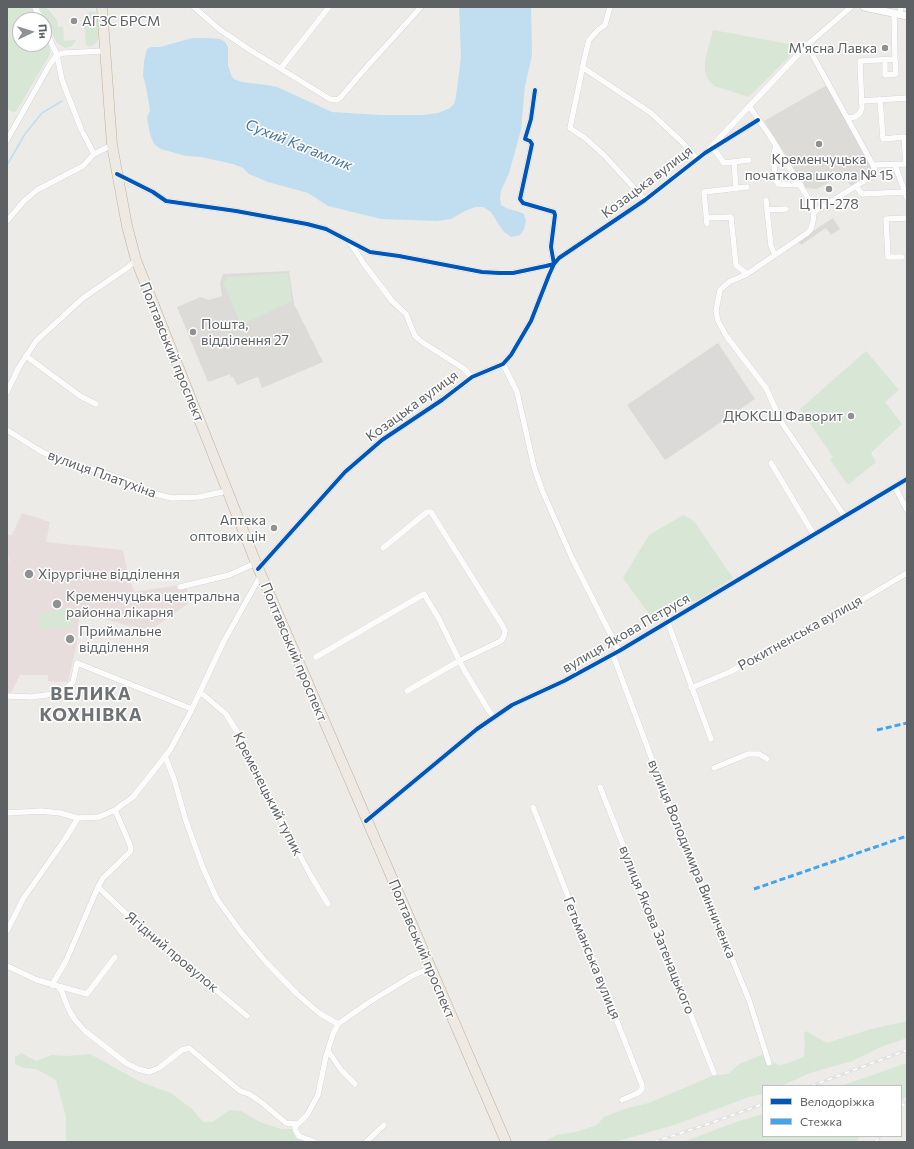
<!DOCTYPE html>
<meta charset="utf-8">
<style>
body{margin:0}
#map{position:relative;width:914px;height:1149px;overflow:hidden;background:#ecebe8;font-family:Commissioner,sans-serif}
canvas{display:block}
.frame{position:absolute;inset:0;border:8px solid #5d6164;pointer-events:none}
.legend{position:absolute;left:762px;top:1085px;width:140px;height:52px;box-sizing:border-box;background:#fff;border:1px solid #bec0c1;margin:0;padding:5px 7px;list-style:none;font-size:12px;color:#5d6164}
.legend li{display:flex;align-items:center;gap:8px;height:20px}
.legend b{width:20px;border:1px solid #bec0c1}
.north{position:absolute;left:12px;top:12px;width:40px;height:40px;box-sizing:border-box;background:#fff;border:1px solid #bec0c1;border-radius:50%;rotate:86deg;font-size:11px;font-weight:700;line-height:16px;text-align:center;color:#5d6164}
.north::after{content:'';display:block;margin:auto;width:14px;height:18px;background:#8f9192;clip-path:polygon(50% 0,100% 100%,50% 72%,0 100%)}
</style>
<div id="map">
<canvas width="914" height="1149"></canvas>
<div class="frame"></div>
<ul class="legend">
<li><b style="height:5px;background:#0057b8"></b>Велодоріжка</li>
<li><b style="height:5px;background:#40a5ee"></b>Стежка</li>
</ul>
<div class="north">Пн</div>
</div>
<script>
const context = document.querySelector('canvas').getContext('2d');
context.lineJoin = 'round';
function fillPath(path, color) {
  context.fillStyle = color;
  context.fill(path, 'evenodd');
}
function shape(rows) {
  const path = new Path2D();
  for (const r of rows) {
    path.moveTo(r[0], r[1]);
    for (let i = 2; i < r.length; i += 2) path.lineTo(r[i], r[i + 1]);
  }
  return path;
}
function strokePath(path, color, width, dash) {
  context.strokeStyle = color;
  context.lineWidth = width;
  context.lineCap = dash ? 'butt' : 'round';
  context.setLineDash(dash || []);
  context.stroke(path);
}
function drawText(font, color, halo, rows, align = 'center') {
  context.font = font + ' Commissioner,sans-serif';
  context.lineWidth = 3;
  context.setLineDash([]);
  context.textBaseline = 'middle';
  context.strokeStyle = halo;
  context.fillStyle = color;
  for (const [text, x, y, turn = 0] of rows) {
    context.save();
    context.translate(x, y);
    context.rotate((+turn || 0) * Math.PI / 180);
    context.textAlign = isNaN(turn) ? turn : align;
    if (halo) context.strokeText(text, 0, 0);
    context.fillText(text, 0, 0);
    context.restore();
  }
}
fillPath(shape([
 [833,218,840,229,831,235,826,228,801,245,798,241],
 [718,343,755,399,665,460,627,405]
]), '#dcdad8');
fillPath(shape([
 [827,85,871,167,871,177,853,187,850,185,844,174,817,189,806,188,764,121],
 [289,271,294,304,323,362,262,388,258,377,237,385,233,377,231,377,230,374,208,382,177,307,201,297,209,300,222,296,220,283,223,274]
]), '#dddbd8');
fillPath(shape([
 [22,513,50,522,46,542,123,550,127,571,134,592,186,584,189,603,155,627,144,628,129,626,79,611,77,643,68,682,48,681,48,675,20,675,10,695,7,694,7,572,9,557,7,557,7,534,12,535]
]), '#e7dddc');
fillPath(shape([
 [7,7,32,7,38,20,20,20,20,44,44,44,44,33,50,48,50,54,17,110,14,112,7,109],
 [39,7,46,7,57,20,58,27,63,27,64,41,76,40,72,46,65,48,57,43],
 [90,11,97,13,99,38,95,44,90,47,86,45,84,17],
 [713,30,800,46,749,97,714,86,707,78,705,70,705,61],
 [288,273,292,301,241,325,223,282,228,277],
 [866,351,899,390,885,402,902,424,871,453,876,462,848,485,830,460,833,457,800,409],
 [683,515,694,521,733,578,698,600,678,608,654,621,623,578,649,535],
 [70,608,73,626,41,630,38,613],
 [907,1021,907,1038,883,1046,852,1061,810,1073,781,1086,763,1086,763,1094,749,1097,677,1124,615,1142,547,1142,547,1140,557,1135,576,1132,597,1125,604,1117,627,1108,649,1103,712,1076,728,1074,739,1064,762,1055,778,1065,785,1064,804,1057,805,1046,804,1034,806,1031,827,1043,871,1029],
 [21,1053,36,1061,52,1055,67,1056,90,1054,137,1080,151,1086,171,1093,192,1109,203,1122,213,1122,229,1110,241,1111,260,1122,281,1129,292,1129,295,1137,305,1142,66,1142,66,1117,56,1080,36,1069,24,1068,15,1064,15,1057],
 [907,1063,907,1096,901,1101,901,1086,841,1086],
 [763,1114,763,1136,861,1136,855,1142,683,1142,739,1121]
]), '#d7e6d5');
fillPath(shape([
 [459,7,531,7,532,55,525,86,521,130,509,173,501,191,500,198,501,205,508,209,517,211,524,214,526,221,524,229,520,235,511,237,503,231,491,212,483,207,475,207,465,211,451,219,437,221,381,219,328,206,308,193,268,182,249,174,243,168,233,164,201,157,186,156,161,149,154,144,150,134,147,118,150,110,146,87,143,76,144,61,147,49,151,47,160,47,192,38,208,38,220,39,225,42,228,47,228,65,231,75,234,79,242,82,267,85,277,87,332,112,381,115,423,115,438,113,450,108,454,104,456,97,461,57]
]), '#c1def1');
strokePath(shape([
 [7,165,25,134,42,113,62,101]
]), '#c1def1', 1.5);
const street = shape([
 [35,7,41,20],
 [194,7,219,29,250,50,330,99,337,100,341,97,363,71,421,7],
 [610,7,605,25,598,30,589,40,585,56,570,128,585,138,604,155,645,200],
 [900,14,901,7],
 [44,27,57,55,62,80,81,129],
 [807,45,873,165,875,171,874,175,814,212],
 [885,60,885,75,896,74,895,59],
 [582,67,651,113,682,142,697,159],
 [281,68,329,7],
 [880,99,883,139,904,137,906,164],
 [862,101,907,98],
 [749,106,770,136,811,203,814,212,813,221,811,229,806,234,747,274,729,282,720,290,716,311,718,321,727,337,766,388,782,423,845,517],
 [847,118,855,117,860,113,862,108,860,61,895,59,894,13],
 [83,133,94,154],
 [7,140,50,64,57,55,64,53,105,51],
 [776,146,774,152,774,164,775,179,778,184,801,185],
 [710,148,807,45,851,7],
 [713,148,724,163,749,160],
 [734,162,736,189],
 [873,165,907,164],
 [895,165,907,198],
 [117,175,153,192,166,201,236,211,307,224,326,229,370,252,399,256,482,272,499,273,513,273,546,266,554,264,551,247,555,215,554,212,523,203,520,199,532,144,530,141,525,139,531,119,535,90],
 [856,186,862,194,905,192],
 [766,200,767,210],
 [707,218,731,217,736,265,747,274],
 [7,221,24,201,37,190,83,166,94,154,112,145],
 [707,224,704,192,747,187],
 [351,244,364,264,380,285,392,301,406,314,415,336,422,342,463,368,472,377],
 [775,255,771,246,767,210,786,209],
 [902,257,888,257,886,219,907,218],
 [26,356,80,396,96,404],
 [503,364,517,392,534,467,542,490,572,558,619,651],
 [7,392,19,367,36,341,83,298,127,268,136,260],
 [7,430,42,452,68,463,96,470,131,482,146,492,172,498,199,497,227,491],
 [771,463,814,535],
 [895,487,907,510],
 [383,548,427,512,431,512,502,625,505,631,504,636,501,641,459,661,407,691],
 [258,569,345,472,382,440,442,400,472,377,503,364,511,355,531,321,549,275,554,264,559,258,645,200,705,153,758,120],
 [180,587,229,575,256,563],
 [668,623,711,739],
 [613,655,669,805,749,1000,769,1063],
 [316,657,424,594,439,619,463,668,489,711,494,717],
 [691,688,730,672,783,642,855,604,907,573],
 [200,692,226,714,239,735,277,813,311,876,328,904],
 [7,696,31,697,54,694,65,689,73,682,77,663,192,709],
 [165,756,174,779,186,821,203,868,217,899,241,932,266,962,297,994,319,1013,338,1024],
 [714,768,748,754,759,754,767,759],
 [600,787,714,1073],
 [533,807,642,1085,642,1089,638,1093,622,1100],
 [7,813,41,811,60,813,78,818,99,817,115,810,133,797,170,750,190,713,224,641,261,575],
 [366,821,477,729,512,705,564,681,619,651,907,479],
 [98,887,138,925,247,1016],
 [7,931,23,899,65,839,78,818],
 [7,966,37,980,58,986,61,990,69,1010,75,1020,85,1031,126,1063,138,1069,149,1072,159,1068,182,1050,189,1048,240,1091,249,1094,261,1102,286,1123,297,1124],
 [52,985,66,961,98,887,103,878,130,852,131,848,128,840,115,810],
 [58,986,87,994,115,957],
 [328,1051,342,1071,355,1084],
 [315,1142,299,1136,296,1131,295,1127,307,1115,318,1095,326,1056,333,1034,338,1024,368,1003,412,976,430,968],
 [366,1142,384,1125]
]);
const secondary = shape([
 [864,7,907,16]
]);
const highway = shape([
 [102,7,112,145,127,226,136,260,256,563,506,1142]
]);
strokePath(street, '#c7c7c7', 6);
strokePath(secondary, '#c9c9c9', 8);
strokePath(highway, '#bfb299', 11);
strokePath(street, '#fcfcfc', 5.5);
strokePath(secondary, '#fcfcfc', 7);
strokePath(highway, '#eeeae3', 10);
const rail = shape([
 [811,1086,907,1050],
 [901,1107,907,1101],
 [654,1142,708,1124,763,1104],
 [875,1142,881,1136]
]);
strokePath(rail, '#e3e2e2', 3);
strokePath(rail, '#fff', 1.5, [4.5]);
strokePath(shape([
 [877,730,907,723],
 [754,889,907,836]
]), '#40a5ee', 3, [6, 3]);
strokePath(shape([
 [117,174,153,192,166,201,236,211,307,224,326,229,370,252,399,256,482,272,499,273,513,273,546,266,554,264,551,247,555,215,554,212,523,203,520,199,532,144,530,141,525,139,531,119,535,90],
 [258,569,345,472,382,440,442,400,472,377,503,364,511,355,531,321,549,275,554,264,559,258,645,200,705,153,758,120],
 [366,821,477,729,512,705,564,681,619,651,907,479]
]), '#0057b8', 4);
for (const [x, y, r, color] of [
 [74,21,4,"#8f9192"],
 [885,48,4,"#8f9192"],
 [819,144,4,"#8f9192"],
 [829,189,4,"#8f9192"],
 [193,332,4,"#8f9192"],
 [851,416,4,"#8f9192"],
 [274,528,4,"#8f9192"],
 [29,574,5,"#8f9192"],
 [57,604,5,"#8f9192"],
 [70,639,5,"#8f9192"]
]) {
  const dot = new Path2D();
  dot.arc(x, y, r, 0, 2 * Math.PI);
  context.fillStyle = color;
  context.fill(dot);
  strokePath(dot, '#fff', 1.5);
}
drawText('14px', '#5d6164', '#fff', [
 ["АГЗС БРСМ",82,21],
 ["М'ясна Лавка",877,48,"right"],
 ["Кременчуцька",819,159,"center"],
 ["початкова школа № 15",819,175,"center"],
 ["ЦТП-278",829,204,"center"],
 ["Пошта,",201,324],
 ["відділення 27",201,340],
 ["ДЮКСШ Фаворит",843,416,"right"],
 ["Аптека",266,520,"right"],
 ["оптових цін",266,536,"right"],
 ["Хірургічне відділення",38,574],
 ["Кременчуцька центральна",66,596],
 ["районна лікарня",66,612],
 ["Приймальне",79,631],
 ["відділення",79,647]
], 'left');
drawText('14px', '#5d6164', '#fff', [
 ["Козацька вулиця",647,182,-37],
 ["Полтавський проспект",172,352,68],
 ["Козацька вулиця",412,406,-36],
 ["вулиця Платухіна",102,474,20],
 ["вулиця Якова Петруся",626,633,-30],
 ["Рокитненська вулиця",800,633,-29],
 ["Полтавський проспект",294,652,67],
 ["Кременецький тупик",268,794,63],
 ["вулиця Володимира Винниченка",692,859,68],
 ["вулиця Якова Затенацького",657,930,68],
 ["Полтавський проспект",422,949,67],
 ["Ягідний провулок",172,952,40],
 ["Гетьманська вулиця",592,958,68]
]);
drawText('italic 15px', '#4a759c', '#fff', [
 ["Сухий Кагамлик",299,145,22]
]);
context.letterSpacing = '1px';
drawText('bold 18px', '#6f7376', '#fff', [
 ["ВЕЛИКА",91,694],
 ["КОХНІВКА",91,715]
]);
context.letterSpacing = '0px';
</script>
